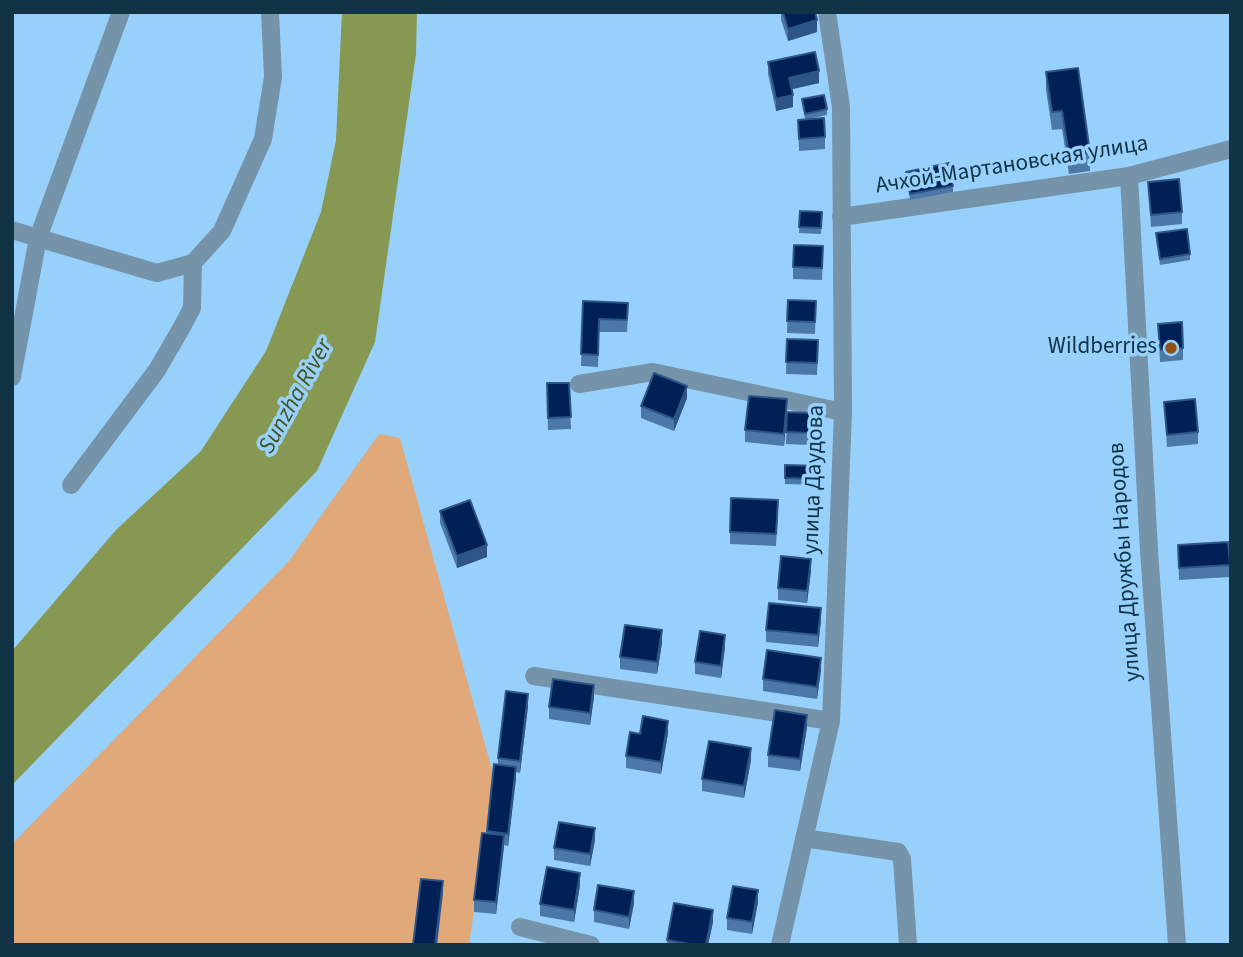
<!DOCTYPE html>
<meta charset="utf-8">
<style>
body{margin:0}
#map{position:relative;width:1243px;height:957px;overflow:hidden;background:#97d1fb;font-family:"Source Sans 3",sans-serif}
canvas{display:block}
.frame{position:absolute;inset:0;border:14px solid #123246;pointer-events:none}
</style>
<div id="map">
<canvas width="1243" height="957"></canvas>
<div class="frame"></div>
</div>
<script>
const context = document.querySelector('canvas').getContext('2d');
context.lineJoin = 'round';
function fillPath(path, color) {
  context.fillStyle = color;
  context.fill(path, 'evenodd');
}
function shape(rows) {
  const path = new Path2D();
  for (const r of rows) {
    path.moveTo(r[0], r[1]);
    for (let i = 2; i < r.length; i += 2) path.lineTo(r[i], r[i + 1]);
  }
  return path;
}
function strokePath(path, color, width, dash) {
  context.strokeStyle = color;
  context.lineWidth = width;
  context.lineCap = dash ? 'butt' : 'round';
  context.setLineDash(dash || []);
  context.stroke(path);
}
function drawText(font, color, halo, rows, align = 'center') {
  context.font = font + ' "Source Sans 3",sans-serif';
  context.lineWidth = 7;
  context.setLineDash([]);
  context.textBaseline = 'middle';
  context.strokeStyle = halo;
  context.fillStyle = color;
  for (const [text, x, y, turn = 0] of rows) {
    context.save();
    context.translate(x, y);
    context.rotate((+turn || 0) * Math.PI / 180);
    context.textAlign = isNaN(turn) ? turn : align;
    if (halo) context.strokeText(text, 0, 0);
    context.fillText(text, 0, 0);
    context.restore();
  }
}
fillPath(shape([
 [379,434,400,438,494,777,469,945,12,945,12,844,289,561]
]), '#e1a87a');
fillPath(shape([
 [342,12,417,12,416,54,375,342,317,471,12,785,12,651,116,530,201,451,266,351,321,212,336,140]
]), '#879852');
strokePath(shape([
 [1129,176,1149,551,1177,945],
 [841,217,1129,176,1231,149],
 [12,230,38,238,121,12],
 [12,377,38,238,157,273,193,263,222,231,263,139,273,77,270,12],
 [579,384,653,372,843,412],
 [71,485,157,370,182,327,192,308,193,263],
 [534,676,831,721],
 [804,838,898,852,902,859,908,945],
 [520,927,591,945],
 [780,945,831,721,843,412,841,107,827,12]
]), '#7593a9', 18);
fillPath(shape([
 [781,12,815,12,817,32,788,41,781,20],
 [768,62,819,83,791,89,793,107,776,111,768,74],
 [1046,72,1090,153,1090,171,1069,174,1062,129,1052,130,1046,90],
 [802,99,827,109,827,115,809,119,825,137,825,149,799,151,798,120,805,119],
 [906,172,953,186,953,192,910,200],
 [1148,182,1182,212,1182,224,1151,227],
 [800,211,822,212,821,234,799,233],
 [1156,233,1190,254,1190,260,1160,265],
 [823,258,822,280,793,279,793,267],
 [788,300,816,301,815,334,787,333],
 [583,301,628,315,627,332,599,332,598,367,581,366],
 [1158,324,1183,348,1183,360,1160,362],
 [787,339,818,352,817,375,786,374],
 [547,383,569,383,571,429,548,430],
 [687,398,674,431,641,418,641,406],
 [1164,402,1198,432,1198,444,1167,447],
 [787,411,784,446,745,442,745,430],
 [787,412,811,413,810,445,786,444],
 [785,465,818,466,818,485,785,484],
 [440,511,487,557,457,568,440,523],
 [778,513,776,546,730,544,730,532],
 [1178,545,1230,565,1230,577,1179,580],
 [811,571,807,603,778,600,778,588],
 [821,620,818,647,766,642,766,630],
 [662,643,657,674,620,669,620,657],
 [725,647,721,678,695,674,695,662],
 [821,670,817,699,763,691,763,679],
 [594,697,590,725,549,719,549,707],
 [528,706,520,773,516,772,508,846,504,845,496,914,474,912,474,900,487,833,494,764,498,765,498,758],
 [807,727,800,771,768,767,768,755],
 [668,733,661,774,626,768,626,756],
 [751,760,744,798,702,791,702,779],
 [595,840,590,866,554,860,554,848],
 [580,885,574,922,540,916,540,904],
 [758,902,752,934,727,930,727,918],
 [634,903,629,929,594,922,594,910],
 [713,922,708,945,667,945,667,940]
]), '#4c78a8');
fillPath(shape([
 [817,20,817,32,788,41,788,29],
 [819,71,819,83,789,90,789,78],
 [793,95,793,107,776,111,776,99],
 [687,386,687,398,674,431,674,419],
 [787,399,787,411,784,446,784,434],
 [487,545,487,557,457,568,457,556],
 [811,559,811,571,807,603,807,591],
 [821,608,821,620,818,647,818,635],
 [662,630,662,643,657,674,657,662],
 [725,635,725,647,721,678,721,666],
 [821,658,821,670,817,699,817,687],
 [594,685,594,697,590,725,590,713],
 [528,694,528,706,520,773,520,761],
 [807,715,807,727,800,771,800,759],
 [668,721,668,733,661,774,661,762],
 [751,748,751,760,744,798,744,786],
 [516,767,516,779,508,846,508,834],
 [595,828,595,840,590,866,590,854],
 [504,835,504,847,496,914,496,902],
 [580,873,580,885,574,922,574,910],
 [443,881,443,893,437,945,435,945],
 [758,890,758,902,752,934,752,922],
 [634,891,634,903,629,929,629,917],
 [713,910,713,922,708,945,706,945]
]), '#2e5588');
const building = shape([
 [783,12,815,12,817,20,788,29,783,12],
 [815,52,819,71,789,78,793,95,776,99,768,62,815,52],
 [1078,68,1090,153,1069,156,1062,111,1052,112,1046,72,1078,68],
 [824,95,827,109,805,114,802,99,824,95],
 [824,118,825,137,799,139,798,120,824,118],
 [949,163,953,186,910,194,906,172,949,163],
 [1179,179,1182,212,1151,215,1148,182,1179,179],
 [800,211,822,212,821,228,799,227,800,211],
 [1187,229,1190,254,1160,259,1156,233,1187,229],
 [794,245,823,246,822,268,793,267,794,245],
 [788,300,816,301,815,322,787,321,788,300],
 [583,301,628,303,627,320,599,319,598,355,581,354,583,301],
 [1182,322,1183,348,1160,350,1158,324,1182,322],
 [787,339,818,340,817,363,786,362,787,339],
 [654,373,687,386,674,419,641,406,654,373],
 [547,383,569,383,571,417,548,418,547,383],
 [749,396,787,399,784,434,745,430,749,396],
 [1195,399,1198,432,1167,435,1164,402,1195,399],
 [787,412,811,413,810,433,786,432,787,412],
 [785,465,818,466,818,479,785,478,785,465],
 [731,498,778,500,776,534,730,532,731,498],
 [470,500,487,545,457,556,440,511,470,500],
 [1228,542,1230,565,1179,568,1178,545,1228,542],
 [781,556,811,559,807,591,778,588,781,556],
 [769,603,821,608,818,635,766,630,769,603],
 [625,625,662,630,657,662,620,657,625,625],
 [700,631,725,635,721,666,695,662,700,631],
 [767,650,821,658,817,687,763,679,767,650],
 [553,679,594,685,590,713,549,707,553,679],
 [506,691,528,694,520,761,498,758,506,691],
 [775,710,807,715,800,759,768,755,775,710],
 [643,716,668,721,661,762,626,756,630,732,640,734,643,716],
 [709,741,751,748,744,786,702,779,709,741],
 [494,764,516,767,508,834,487,831,494,764],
 [559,822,595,828,590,854,554,848,559,822],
 [482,833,504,835,496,902,474,900,482,833],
 [547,867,580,873,574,910,540,904,547,867],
 [421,879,443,881,435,945,413,945,421,879],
 [598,885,634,891,629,917,594,910,598,885],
 [733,886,758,890,752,922,727,918,733,886],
 [674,903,713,910,706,945,695,945,667,940,674,903]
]);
fillPath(building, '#012056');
strokePath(building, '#2e5588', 2);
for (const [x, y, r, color] of [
 [1171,348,7,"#8f5213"]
]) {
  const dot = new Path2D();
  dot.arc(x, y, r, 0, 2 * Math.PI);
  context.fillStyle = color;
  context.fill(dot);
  strokePath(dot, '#97d1fb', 2.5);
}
drawText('23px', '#123246', '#97d1fb', [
 ["Ачхой-Мартановская улица",1012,166,-9],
 ["улица Даудова",815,480,-88],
 ["улица Дружбы Народов",1126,562,-94]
]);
drawText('23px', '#123246', '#97d1fb', [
 ["Wildberries",1157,348]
], 'right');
drawText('italic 24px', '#46511d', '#97d1fb', [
 ["Sunzha River",297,397,-61]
]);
</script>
